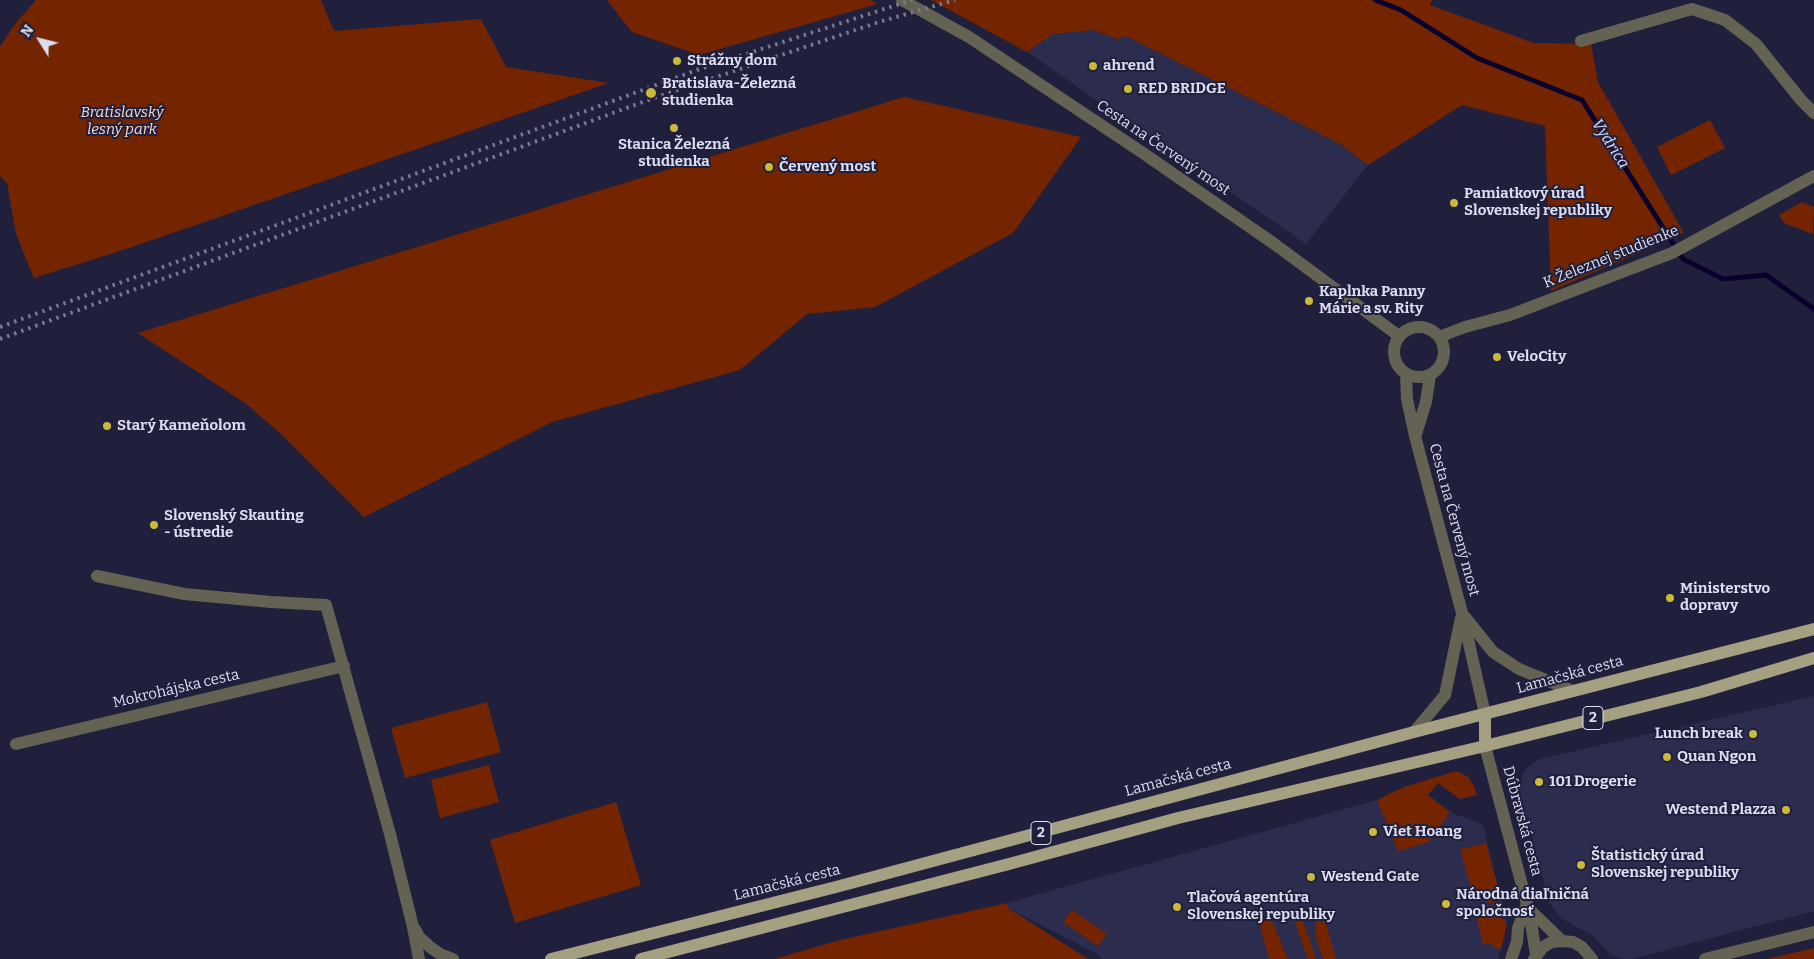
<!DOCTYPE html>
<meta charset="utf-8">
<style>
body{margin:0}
#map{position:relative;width:1814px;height:959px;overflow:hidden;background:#20203d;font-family:Bitter,serif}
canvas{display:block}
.north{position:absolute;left:15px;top:15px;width:50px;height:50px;-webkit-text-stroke:4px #20203d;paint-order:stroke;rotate:306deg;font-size:14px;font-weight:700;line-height:20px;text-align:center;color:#dbddf0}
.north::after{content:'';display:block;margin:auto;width:18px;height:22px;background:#dbddf0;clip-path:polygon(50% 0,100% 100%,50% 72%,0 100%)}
</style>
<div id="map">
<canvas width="1814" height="959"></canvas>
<div class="north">N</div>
</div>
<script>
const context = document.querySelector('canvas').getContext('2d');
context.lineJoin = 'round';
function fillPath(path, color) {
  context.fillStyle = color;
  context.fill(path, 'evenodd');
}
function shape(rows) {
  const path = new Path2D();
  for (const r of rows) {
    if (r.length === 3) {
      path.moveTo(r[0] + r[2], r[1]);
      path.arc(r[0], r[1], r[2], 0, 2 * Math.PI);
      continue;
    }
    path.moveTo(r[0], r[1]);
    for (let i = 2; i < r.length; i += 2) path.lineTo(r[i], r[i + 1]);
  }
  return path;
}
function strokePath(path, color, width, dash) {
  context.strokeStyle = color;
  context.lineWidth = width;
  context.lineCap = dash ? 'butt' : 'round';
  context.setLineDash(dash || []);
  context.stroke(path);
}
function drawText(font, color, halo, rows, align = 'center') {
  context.font = font + ' Bitter,serif';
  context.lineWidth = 4;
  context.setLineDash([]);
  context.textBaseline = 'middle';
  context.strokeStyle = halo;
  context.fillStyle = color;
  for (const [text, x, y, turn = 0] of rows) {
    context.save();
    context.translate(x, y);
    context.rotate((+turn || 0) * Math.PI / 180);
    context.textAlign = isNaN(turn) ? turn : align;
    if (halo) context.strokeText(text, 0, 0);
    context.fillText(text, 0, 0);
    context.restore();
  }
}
fillPath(shape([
 [1093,30,1118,39,1126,36,1340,144,1368,165,1306,244,1027,52,1053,34],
 [1814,696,1814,911,1632,959,1623,959,1611,955,1592,935,1562,919,1549,903,1520,791,1523,773,1529,766,1540,759],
 [1404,787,1428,795,1450,812,1483,825,1507,924,1498,959,1103,959,1093,952,1008,908,1007,903,1377,800]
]), '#2c2c4e');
fillPath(shape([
 [36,0,321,0,334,31,481,19,506,67,609,83,126,249,34,278,16,234,7,183,0,176,0,47,15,24],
 [607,0,871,0,877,4,699,55,632,32],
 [931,0,1432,0,1430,5,1534,43,1591,44,1598,82,1684,233,1551,291,1545,126,1462,105,1368,165,1340,144,1126,36,1118,39,1093,30,1053,34,1027,52],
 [904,97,1081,137,1013,233,875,307,807,314,740,370,552,422,364,517,281,434,245,403,138,333],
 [1710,120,1725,148,1671,175,1657,147],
 [1802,202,1814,207,1813,234,1784,223,1779,215],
 [487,702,501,752,405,778,391,728],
 [489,765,499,802,440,818,431,780],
 [1453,772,1459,772,1468,777,1474,786,1477,795,1460,799,1438,783,1428,795,1450,812,1429,842,1398,851,1377,800,1404,787],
 [616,802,641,885,515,923,490,840],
 [1486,843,1502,903,1491,904,1475,896,1470,885,1460,849],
 [1007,903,1008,908,1088,959,775,959,840,940],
 [1321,906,1336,959,1323,959,1316,939,1315,908],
 [1474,909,1496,913,1507,924,1501,950,1488,943,1483,944],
 [1072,910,1107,934,1098,946,1063,922],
 [1302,918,1316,959,1308,959,1294,920],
 [1258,919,1272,921,1288,959,1269,959],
 [1814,948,1814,959,1767,959]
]), '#742500');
strokePath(shape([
 [1375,0,1401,10,1477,58,1582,100,1683,259,1723,279,1766,275,1814,309]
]), '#09002e', 5);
strokePath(shape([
 [902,0,969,37,1143,153,1273,243,1399,336],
 [1581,41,1692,9,1725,20,1756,44,1801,100,1814,113],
 [1419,352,25],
 [1439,337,1465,327,1510,315,1672,253,1814,176],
 [1406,374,1407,399,1415,436,1462,613,1485,714],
 [1416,434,1426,402,1430,375],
 [97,576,184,594,271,602,326,605,390,834,413,927,419,959],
 [1465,617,1493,652,1519,669,1573,691],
 [1414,732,1445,695,1461,618],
 [16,744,344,666],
 [1485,746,1527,904,1529,909,1562,941],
 [1529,909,1536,955],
 [415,929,419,937,430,947,440,954,453,959],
 [1511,959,1517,942,1518,928,1527,904],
 [1534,959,1543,947,1552,942,1562,941,1573,942,1582,947,1592,959],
 [1705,959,1814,932]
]), '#646253', 12);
strokePath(shape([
 [1485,746,1485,714],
 [551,959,836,887,1414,732,1814,629],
 [641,959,1009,864,1178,818,1485,746,1701,692,1814,658]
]), '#a4a081', 12);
strokePath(shape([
 [0,327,697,70,912,0],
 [0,339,651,99,879,22,955,0]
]), '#787991', 4, [2.5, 5]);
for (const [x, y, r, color] of [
 [677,61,5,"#cbba39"],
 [1093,66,5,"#cbba39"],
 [1128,89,5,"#cbba39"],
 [651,93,6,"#cbba39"],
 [674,128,5,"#cbba39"],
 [769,167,5,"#cbba39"],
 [1454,203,5,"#cbba39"],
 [1309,301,5,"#cbba39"],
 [1497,357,5,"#cbba39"],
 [107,426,5,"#cbba39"],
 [154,525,5,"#cbba39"],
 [1670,598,5,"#cbba39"],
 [1753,734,5,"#cbba39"],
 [1667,757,5,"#cbba39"],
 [1539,782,5,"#cbba39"],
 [1786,810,5,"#cbba39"],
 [1373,832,5,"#cbba39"],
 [1581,865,5,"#cbba39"],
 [1311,877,5,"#cbba39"],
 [1446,904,5,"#cbba39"],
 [1177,907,5,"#cbba39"]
]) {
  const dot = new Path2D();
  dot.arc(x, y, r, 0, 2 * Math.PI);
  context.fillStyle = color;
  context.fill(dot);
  strokePath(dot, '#20203d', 2);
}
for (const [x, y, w] of [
 [1593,718,20],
 [1041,833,20]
]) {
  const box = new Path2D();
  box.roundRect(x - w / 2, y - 11.5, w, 23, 4);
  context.fillStyle = '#20203d';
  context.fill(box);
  strokePath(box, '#dbddf0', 1);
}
drawText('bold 14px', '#dbddf0', null, [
 ["2",1593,718],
 ["2",1041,833]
]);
drawText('bold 15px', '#dbddf0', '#20203d', [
 ["Strážny dom",687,61],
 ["ahrend",1103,66],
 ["Bratislava-Železná",662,84],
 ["studienka",662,101],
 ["RED BRIDGE",1138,89],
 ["Stanica Železná",674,145,"center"],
 ["studienka",674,162,"center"],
 ["Červený most",779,167],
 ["Pamiatkový úrad",1464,194],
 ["Slovenskej republiky",1464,211],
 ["Kaplnka Panny",1319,292],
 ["Márie a sv. Rity",1319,309],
 ["VeloCity",1507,357],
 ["Starý Kameňolom",117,426],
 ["Slovenský Skauting",164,516],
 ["- ústredie",164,533],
 ["Ministerstvo",1680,589],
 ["dopravy",1680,606],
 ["Lunch break",1743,734,"right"],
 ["Quan Ngon",1677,757],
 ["101 Drogerie",1549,782],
 ["Westend Plazza",1776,810,"right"],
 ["Viet Hoang",1383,832],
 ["Štatistický úrad",1591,856],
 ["Slovenskej republiky",1591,873],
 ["Westend Gate",1321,877],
 ["Národná diaľničná",1456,895],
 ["spoločnosť",1456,912],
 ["Tlačová agentúra",1187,898],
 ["Slovenskej republiky",1187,915]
], 'left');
drawText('italic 15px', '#f6d8cd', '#20203d', [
 ["Bratislavský",122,113],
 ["lesný park",122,130]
]);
drawText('15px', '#dbddf0', '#20203d', [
 ["Cesta na Červený most",1163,148,34],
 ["K Železnej studienke",1611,257,-22],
 ["Cesta na Červený most",1454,520,75],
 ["Lamačská cesta",1570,675,-15],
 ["Mokrohájska cesta",176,689,-13],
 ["Lamačská cesta",1178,778,-15],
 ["Dúbravská cesta",1522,821,75],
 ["Lamačská cesta",787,883,-14]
]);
drawText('italic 16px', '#d8dbf5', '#20203d', [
 ["Vydrica",1610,144,57]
]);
</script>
